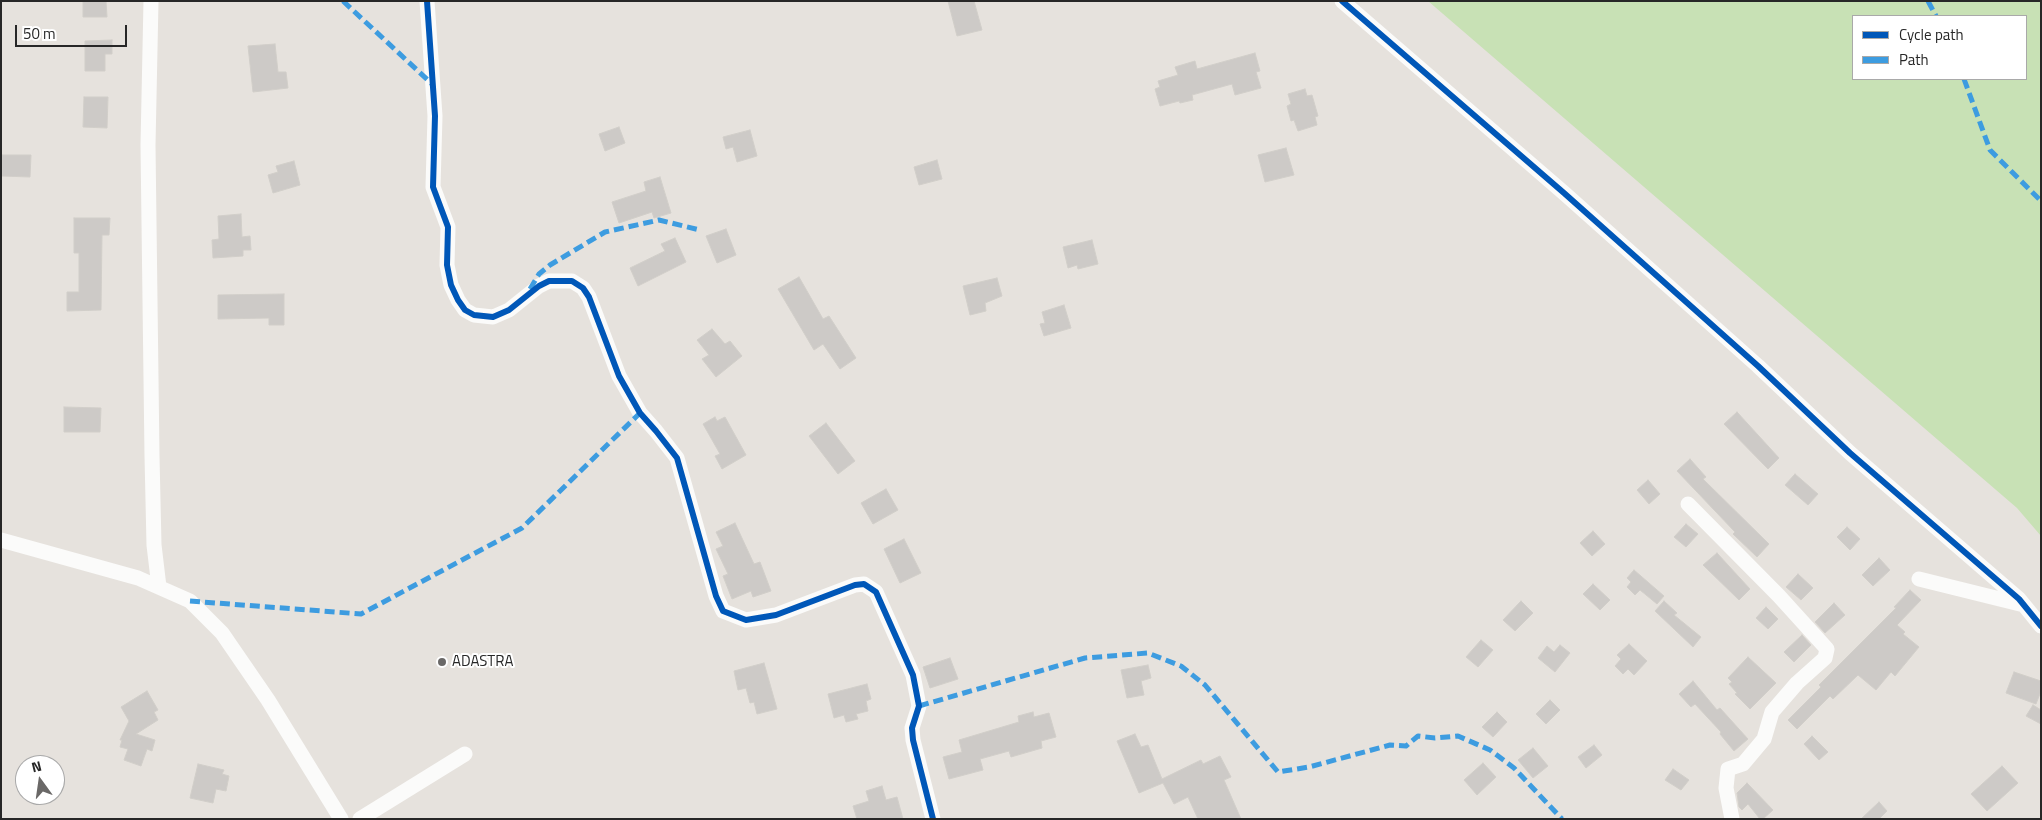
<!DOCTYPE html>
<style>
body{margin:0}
#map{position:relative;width:2042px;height:820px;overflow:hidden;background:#e6e2dd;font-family:"Titillium Web",sans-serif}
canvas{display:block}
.frame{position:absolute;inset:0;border:2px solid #272727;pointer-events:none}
.legend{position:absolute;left:1852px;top:15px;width:175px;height:65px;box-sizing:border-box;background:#fff;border:1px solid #a9a9a9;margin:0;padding:6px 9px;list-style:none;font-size:15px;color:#272727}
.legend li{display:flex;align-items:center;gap:10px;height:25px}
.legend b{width:25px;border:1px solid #a9a9a9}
.north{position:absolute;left:15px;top:755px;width:50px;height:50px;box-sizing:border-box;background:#fff;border:1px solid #a9a9a9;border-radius:50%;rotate:346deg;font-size:14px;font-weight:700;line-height:20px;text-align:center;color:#272727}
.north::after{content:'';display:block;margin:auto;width:18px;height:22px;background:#6a6867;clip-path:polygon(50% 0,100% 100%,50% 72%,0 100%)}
.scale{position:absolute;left:15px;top:25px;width:112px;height:22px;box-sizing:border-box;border:2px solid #272727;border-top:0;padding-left:6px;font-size:15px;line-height:18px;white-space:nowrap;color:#272727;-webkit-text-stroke:4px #fff;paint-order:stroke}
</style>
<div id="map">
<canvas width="2042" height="820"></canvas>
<div class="frame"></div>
<ul class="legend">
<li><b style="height:6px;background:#0057b8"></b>Cycle path</li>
<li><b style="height:6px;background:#3d9ce0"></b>Path</li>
</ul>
<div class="north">N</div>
<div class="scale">50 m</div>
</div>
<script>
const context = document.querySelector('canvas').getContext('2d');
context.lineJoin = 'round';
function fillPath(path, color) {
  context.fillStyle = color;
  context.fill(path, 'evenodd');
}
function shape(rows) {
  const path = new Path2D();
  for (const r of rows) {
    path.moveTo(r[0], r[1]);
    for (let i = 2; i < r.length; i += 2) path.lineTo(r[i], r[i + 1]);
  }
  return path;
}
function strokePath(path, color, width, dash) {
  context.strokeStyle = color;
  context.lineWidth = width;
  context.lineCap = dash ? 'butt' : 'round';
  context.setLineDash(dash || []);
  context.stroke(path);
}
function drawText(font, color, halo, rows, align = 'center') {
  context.font = font + ' "Titillium Web",sans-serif';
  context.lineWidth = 4;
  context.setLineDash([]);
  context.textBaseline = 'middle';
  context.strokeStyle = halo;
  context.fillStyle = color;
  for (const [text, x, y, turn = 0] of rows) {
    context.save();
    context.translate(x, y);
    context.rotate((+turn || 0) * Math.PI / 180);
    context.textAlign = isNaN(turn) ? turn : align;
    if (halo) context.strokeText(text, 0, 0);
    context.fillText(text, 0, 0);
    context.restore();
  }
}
fillPath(shape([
 [1428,1,2041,1,2041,536,2017,508],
 [1853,16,2026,16,2026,79,1853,79]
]), '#c8e1b5');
const building = shape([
 [83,1,106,1,107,17,83,17,83,1],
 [948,1,974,1,982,30,957,36,948,1],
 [112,40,112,54,105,54,105,71,85,71,85,41,112,40],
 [275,44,278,72,286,72,288,88,253,92,248,46,275,44],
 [1255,53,1260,71,1256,72,1261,88,1235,95,1232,84,1192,95,1193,100,1180,103,1179,101,1160,106,1155,89,1160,87,1158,81,1178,75,1175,67,1195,61,1197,69,1255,53],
 [1305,89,1307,96,1312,95,1318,116,1315,117,1317,125,1298,131,1294,120,1291,121,1287,106,1291,104,1288,94,1305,89],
 [84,97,108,97,107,128,83,127,84,97],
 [619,127,625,143,605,151,599,134,619,127],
 [750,130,757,156,737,162,733,147,726,149,723,137,750,130],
 [1286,148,1294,175,1265,182,1258,155,1286,148],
 [2,155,31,155,30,177,2,176,2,155],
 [937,160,942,179,919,185,914,167,937,160],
 [294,161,300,185,273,193,268,175,278,172,276,166,294,161],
 [660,177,671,213,654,218,652,212,619,223,612,202,646,191,644,182,660,177],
 [241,214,242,237,250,236,251,250,243,250,243,256,213,258,212,240,219,239,218,216,241,214],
 [74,218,110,218,109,235,102,235,101,310,67,311,67,292,79,292,79,253,74,253,74,218],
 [726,229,736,255,717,263,706,236,726,229],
 [675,238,686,262,638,286,630,268,665,251,661,244,675,238],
 [1092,240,1098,264,1078,269,1077,265,1068,268,1063,247,1092,240],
 [799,277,823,319,829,316,856,358,840,369,823,344,814,350,778,289,799,277],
 [997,278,1002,296,985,303,986,311,970,315,963,286,997,278],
 [284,294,284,325,269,325,269,318,218,319,218,295,284,294],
 [1064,305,1071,328,1044,336,1040,324,1045,323,1042,312,1064,305],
 [712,329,725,344,730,341,742,356,716,377,702,359,709,355,697,340,712,329],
 [64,407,101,408,100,432,64,432,64,407],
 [1737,412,1779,458,1768,469,1724,424,1737,412],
 [715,417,717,421,725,417,746,455,722,469,715,456,720,454,703,424,715,417],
 [826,423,855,461,838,474,809,436,826,423],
 [1690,459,1706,477,1703,479,1769,544,1757,557,1733,534,1735,532,1677,471,1690,459],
 [1795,474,1818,494,1808,505,1785,485,1795,474],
 [1648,480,1660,494,1649,504,1637,490,1648,480],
 [886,489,898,510,873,524,861,503,886,489],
 [735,523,754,564,760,562,771,591,753,597,751,591,732,599,723,576,728,574,716,549,723,546,716,532,735,523],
 [1686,524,1698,534,1686,547,1674,537,1686,524],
 [1847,527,1860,539,1850,550,1837,537,1847,527],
 [1593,531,1605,544,1592,556,1580,543,1593,531],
 [904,539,921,573,900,583,884,549,904,539],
 [1717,553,1750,589,1739,600,1703,565,1717,553],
 [1879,558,1890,570,1873,586,1862,575,1879,558],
 [1634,570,1664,596,1657,604,1640,590,1635,595,1627,587,1631,582,1627,578,1634,570],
 [1798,574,1813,588,1801,600,1786,587,1798,574],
 [1593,584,1610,600,1600,610,1583,594,1593,584],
 [1910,590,1921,600,1897,625,1905,632,1903,634,1919,647,1895,676,1891,672,1876,690,1858,675,1833,699,1830,696,1797,729,1788,720,1821,687,1819,685,1896,608,1894,607,1910,590],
 [1521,601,1533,613,1515,631,1503,620,1521,601],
 [1664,601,1677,613,1674,615,1701,637,1693,647,1655,611,1664,601],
 [1834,603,1845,615,1825,633,1815,622,1834,603],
 [1766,607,1778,619,1768,629,1756,618,1766,607],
 [1802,635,1811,645,1794,662,1784,652,1802,635],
 [1481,640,1493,650,1478,667,1466,657,1481,640],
 [1629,644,1647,661,1634,675,1628,669,1623,674,1615,666,1621,659,1617,655,1629,644],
 [1560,645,1570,653,1555,672,1538,658,1547,646,1554,652,1560,645],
 [1748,657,1776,683,1750,709,1735,694,1737,693,1729,684,1732,682,1728,678,1748,657],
 [950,658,958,679,930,688,923,667,950,658],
 [764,663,777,709,757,714,754,702,750,703,746,688,738,690,734,671,764,663],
 [1148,665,1151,678,1141,681,1144,695,1127,698,1121,670,1148,665],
 [2014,672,2041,681,2041,691,2036,704,2006,693,2014,672],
 [1693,681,1717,710,1720,708,1748,739,1734,751,1720,734,1721,732,1695,704,1691,707,1679,694,1693,681],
 [867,684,871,699,866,701,868,711,856,714,858,719,846,722,844,715,834,718,828,694,867,684],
 [147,691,158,710,154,712,158,720,136,734,155,740,152,751,147,749,141,766,124,760,128,749,120,747,122,740,120,740,129,721,121,707,147,691],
 [1550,700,1560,710,1546,724,1536,714,1550,700],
 [2033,705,2041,710,2041,724,2026,716,2033,705],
 [1033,712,1034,717,1049,713,1056,737,1041,741,1042,748,1011,757,1009,751,980,759,983,770,949,779,943,757,962,752,959,740,1019,722,1018,716,1033,712],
 [1497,712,1507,722,1493,737,1482,727,1497,712],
 [1135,734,1141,747,1148,745,1162,779,1201,760,1203,764,1220,756,1231,777,1224,780,1241,819,1198,819,1188,797,1174,804,1163,783,1139,793,1117,741,1135,734],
 [1812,736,1828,752,1819,760,1804,744,1812,736],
 [1594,745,1602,755,1586,768,1578,757,1594,745],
 [1533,748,1548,766,1533,778,1518,760,1533,748],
 [1483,763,1496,777,1477,795,1464,780,1483,763],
 [198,764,224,770,222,774,229,776,226,791,216,789,213,803,190,798,198,764],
 [2002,766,2018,783,1987,811,1971,794,2002,766],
 [1673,769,1689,780,1681,790,1665,780,1673,769],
 [1747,783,1773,810,1763,819,1760,819,1748,804,1742,810,1739,807,1737,793,1747,783],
 [882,786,886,800,897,797,903,819,857,819,853,806,869,801,866,791,882,786],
 [1879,802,1887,811,1879,819,1861,819,1879,802]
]);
fillPath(building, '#cdcac7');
strokePath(building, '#d1cec9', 1);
strokePath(shape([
 [151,1,148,145,152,456,154,545,159,587],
 [427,1,435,116,433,187,448,227,447,265,451,285,458,300,465,310,474,315,493,317,509,310,539,286,549,281,572,281,583,288,589,297,619,376,640,413,656,431,677,458,716,596,723,611,746,620,776,615,855,585,864,584,876,592,913,675,919,706,912,728,913,740,933,819],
 [1342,1,1564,193,1758,366,1850,453,2019,599,2041,626],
 [1688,504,1779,596,1827,649,1825,658,1797,683,1772,712,1764,739,1743,764,1728,769,1726,788,1732,819],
 [1,540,138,578,190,601,222,633,268,700,341,819],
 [1919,579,2024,605],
 [360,819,465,754]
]), '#fbfbfa', 15);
strokePath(shape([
 [343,1,432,84],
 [1928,1,1936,16],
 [1964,79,1990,150,2041,201],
 [530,289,539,274,550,265,605,232,659,220,700,230],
 [190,601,361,614,522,528,640,413],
 [919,706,1085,658,1148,653,1181,666,1205,685,1278,772,1309,767,1390,745,1406,746,1418,736,1435,738,1458,736,1490,750,1514,768,1562,819]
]), '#3d9ce0', 5, [10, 5]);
strokePath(shape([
 [427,1,435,116,433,187,448,227,447,265,451,285,458,300,465,310,474,315,493,317,509,310,539,286,549,281,572,281,583,288,589,297,619,376,640,413,656,431,677,458,716,596,723,611,746,620,776,615,855,585,864,584,876,592,913,675,919,706,912,728,913,740,933,819],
 [1342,1,1564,193,1758,366,1850,453,2019,599,2041,626]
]), '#0057b8', 6);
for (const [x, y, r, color] of [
 [442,662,5,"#6a6867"]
]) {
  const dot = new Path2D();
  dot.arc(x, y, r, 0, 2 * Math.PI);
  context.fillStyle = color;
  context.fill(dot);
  strokePath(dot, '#fff', 2);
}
drawText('15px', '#272727', '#fff', [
 ["ADASTRA",452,662]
], 'left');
</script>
